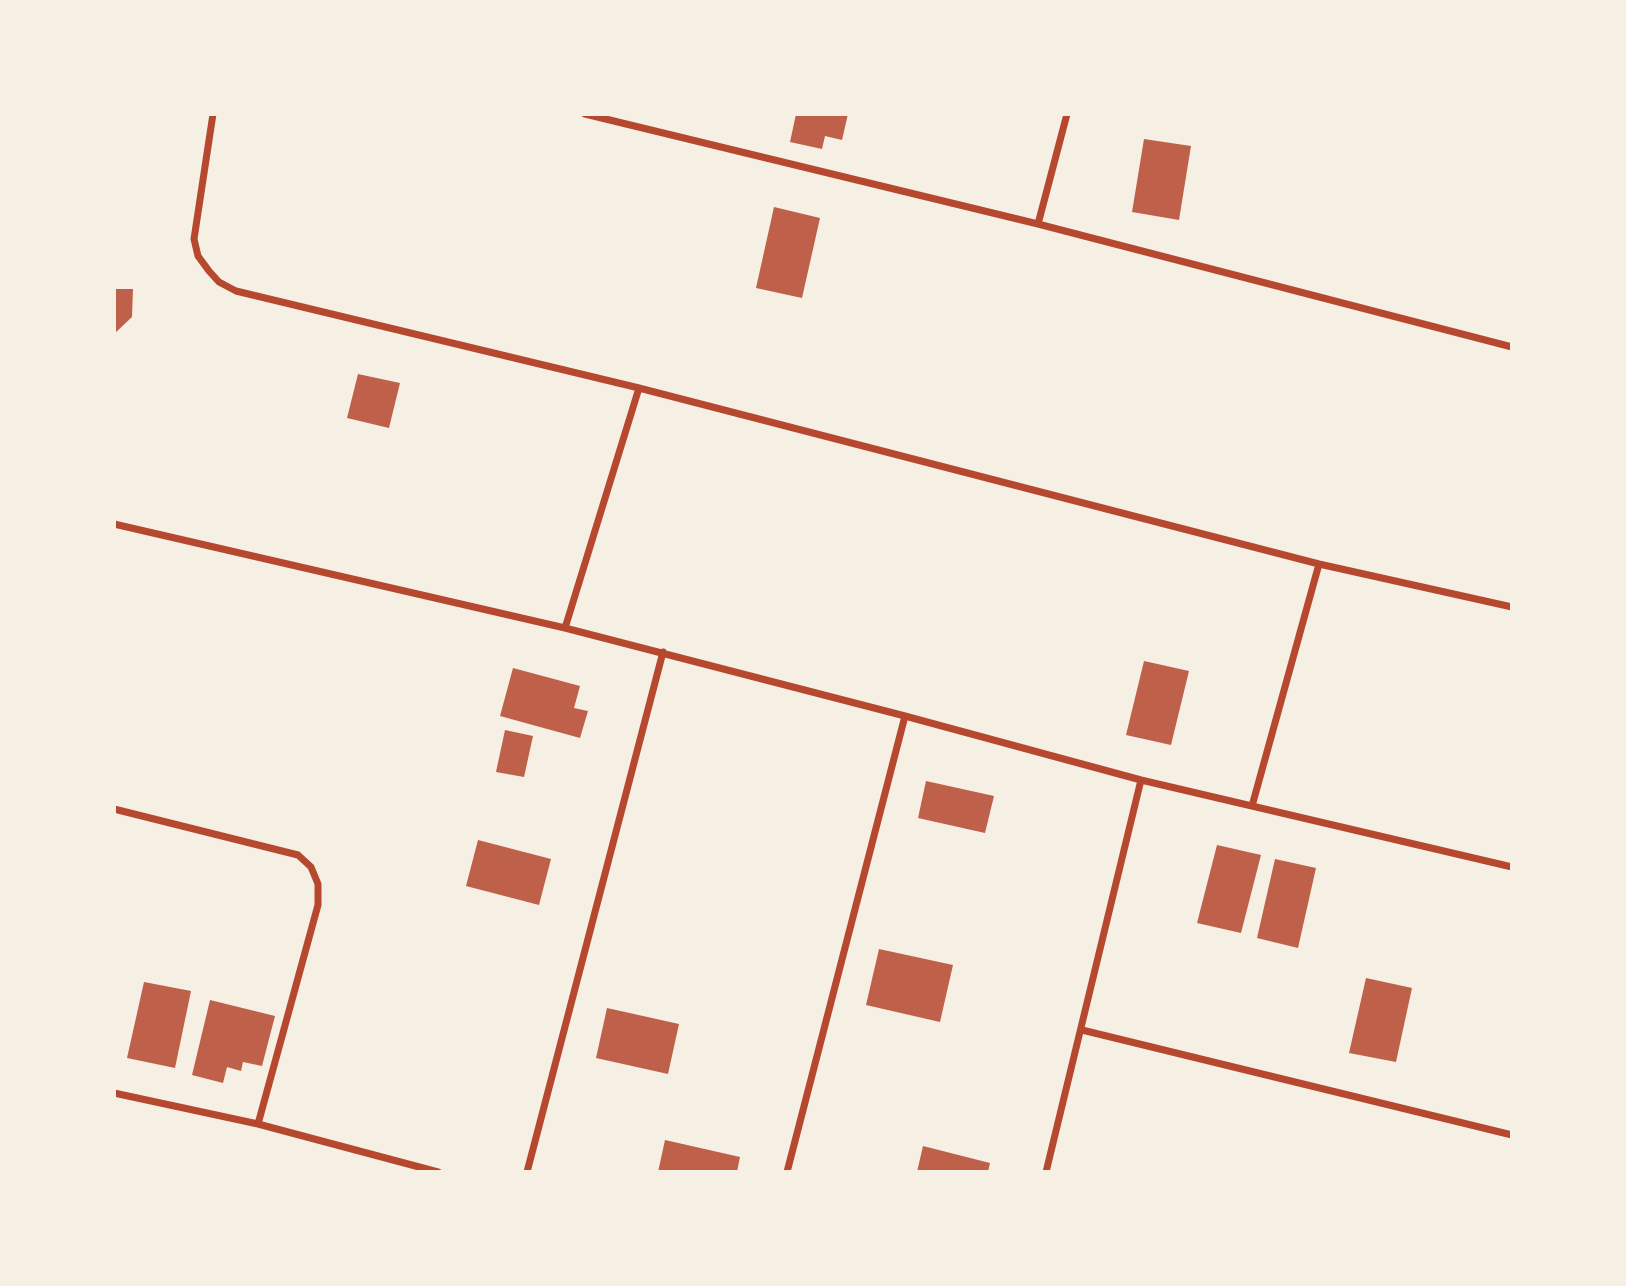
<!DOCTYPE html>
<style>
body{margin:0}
#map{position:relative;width:1626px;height:1286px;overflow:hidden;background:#f6efe4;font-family:Mulish,sans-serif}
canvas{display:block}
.frame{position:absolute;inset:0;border:116px solid #f6efe4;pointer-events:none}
</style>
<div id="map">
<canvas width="1626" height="1286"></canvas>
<div class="frame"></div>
</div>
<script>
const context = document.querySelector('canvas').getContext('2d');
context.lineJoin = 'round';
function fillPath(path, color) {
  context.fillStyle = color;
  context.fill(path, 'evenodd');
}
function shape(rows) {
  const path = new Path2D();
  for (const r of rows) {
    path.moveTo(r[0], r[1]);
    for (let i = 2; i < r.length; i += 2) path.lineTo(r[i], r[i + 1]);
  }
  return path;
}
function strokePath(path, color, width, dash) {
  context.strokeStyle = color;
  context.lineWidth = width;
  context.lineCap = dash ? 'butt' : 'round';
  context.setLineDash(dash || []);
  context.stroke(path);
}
fillPath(shape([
 [796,114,848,114,842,140,825,136,822,149,790,142],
 [1144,139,1191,146,1179,220,1132,212],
 [774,207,820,218,802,298,756,288],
 [114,289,133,289,132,317,114,334],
 [358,374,400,383,389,428,347,418],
 [1144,661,1189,671,1171,745,1126,735],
 [513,668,580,686,574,708,588,711,580,738,500,716],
 [505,730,533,736,524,777,496,772],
 [926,781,994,796,985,833,918,818],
 [478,840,551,859,539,905,466,886],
 [1217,845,1261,855,1241,933,1197,923],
 [1275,859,1316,868,1298,948,1257,938],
 [879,949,953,965,940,1022,866,1005],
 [1366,978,1412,988,1396,1062,1349,1053],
 [144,982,191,991,175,1068,127,1058],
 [210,1000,275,1016,262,1066,243,1062,241,1071,227,1067,223,1083,192,1075],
 [607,1008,679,1024,668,1074,596,1058],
 [665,1140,740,1157,737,1172,658,1172],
 [923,1146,990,1163,988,1172,917,1172]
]), '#bf614a');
strokePath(shape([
 [213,114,194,239,198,256,209,271,219,282,236,291,639,388,1319,564,1512,607],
 [585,114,1038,224,1512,347],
 [1038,224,1067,114],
 [114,524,565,628,905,716,1141,780,1512,867],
 [565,628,639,388],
 [1252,806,1319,564],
 [114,809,298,855,311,867,318,884,318,905,258,1124],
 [1082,1030,1512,1135],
 [114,1093,258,1124,438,1172],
 [527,1172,663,652],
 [787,1172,905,716],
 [1046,1172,1141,780]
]), '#b5482f', 7);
</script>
